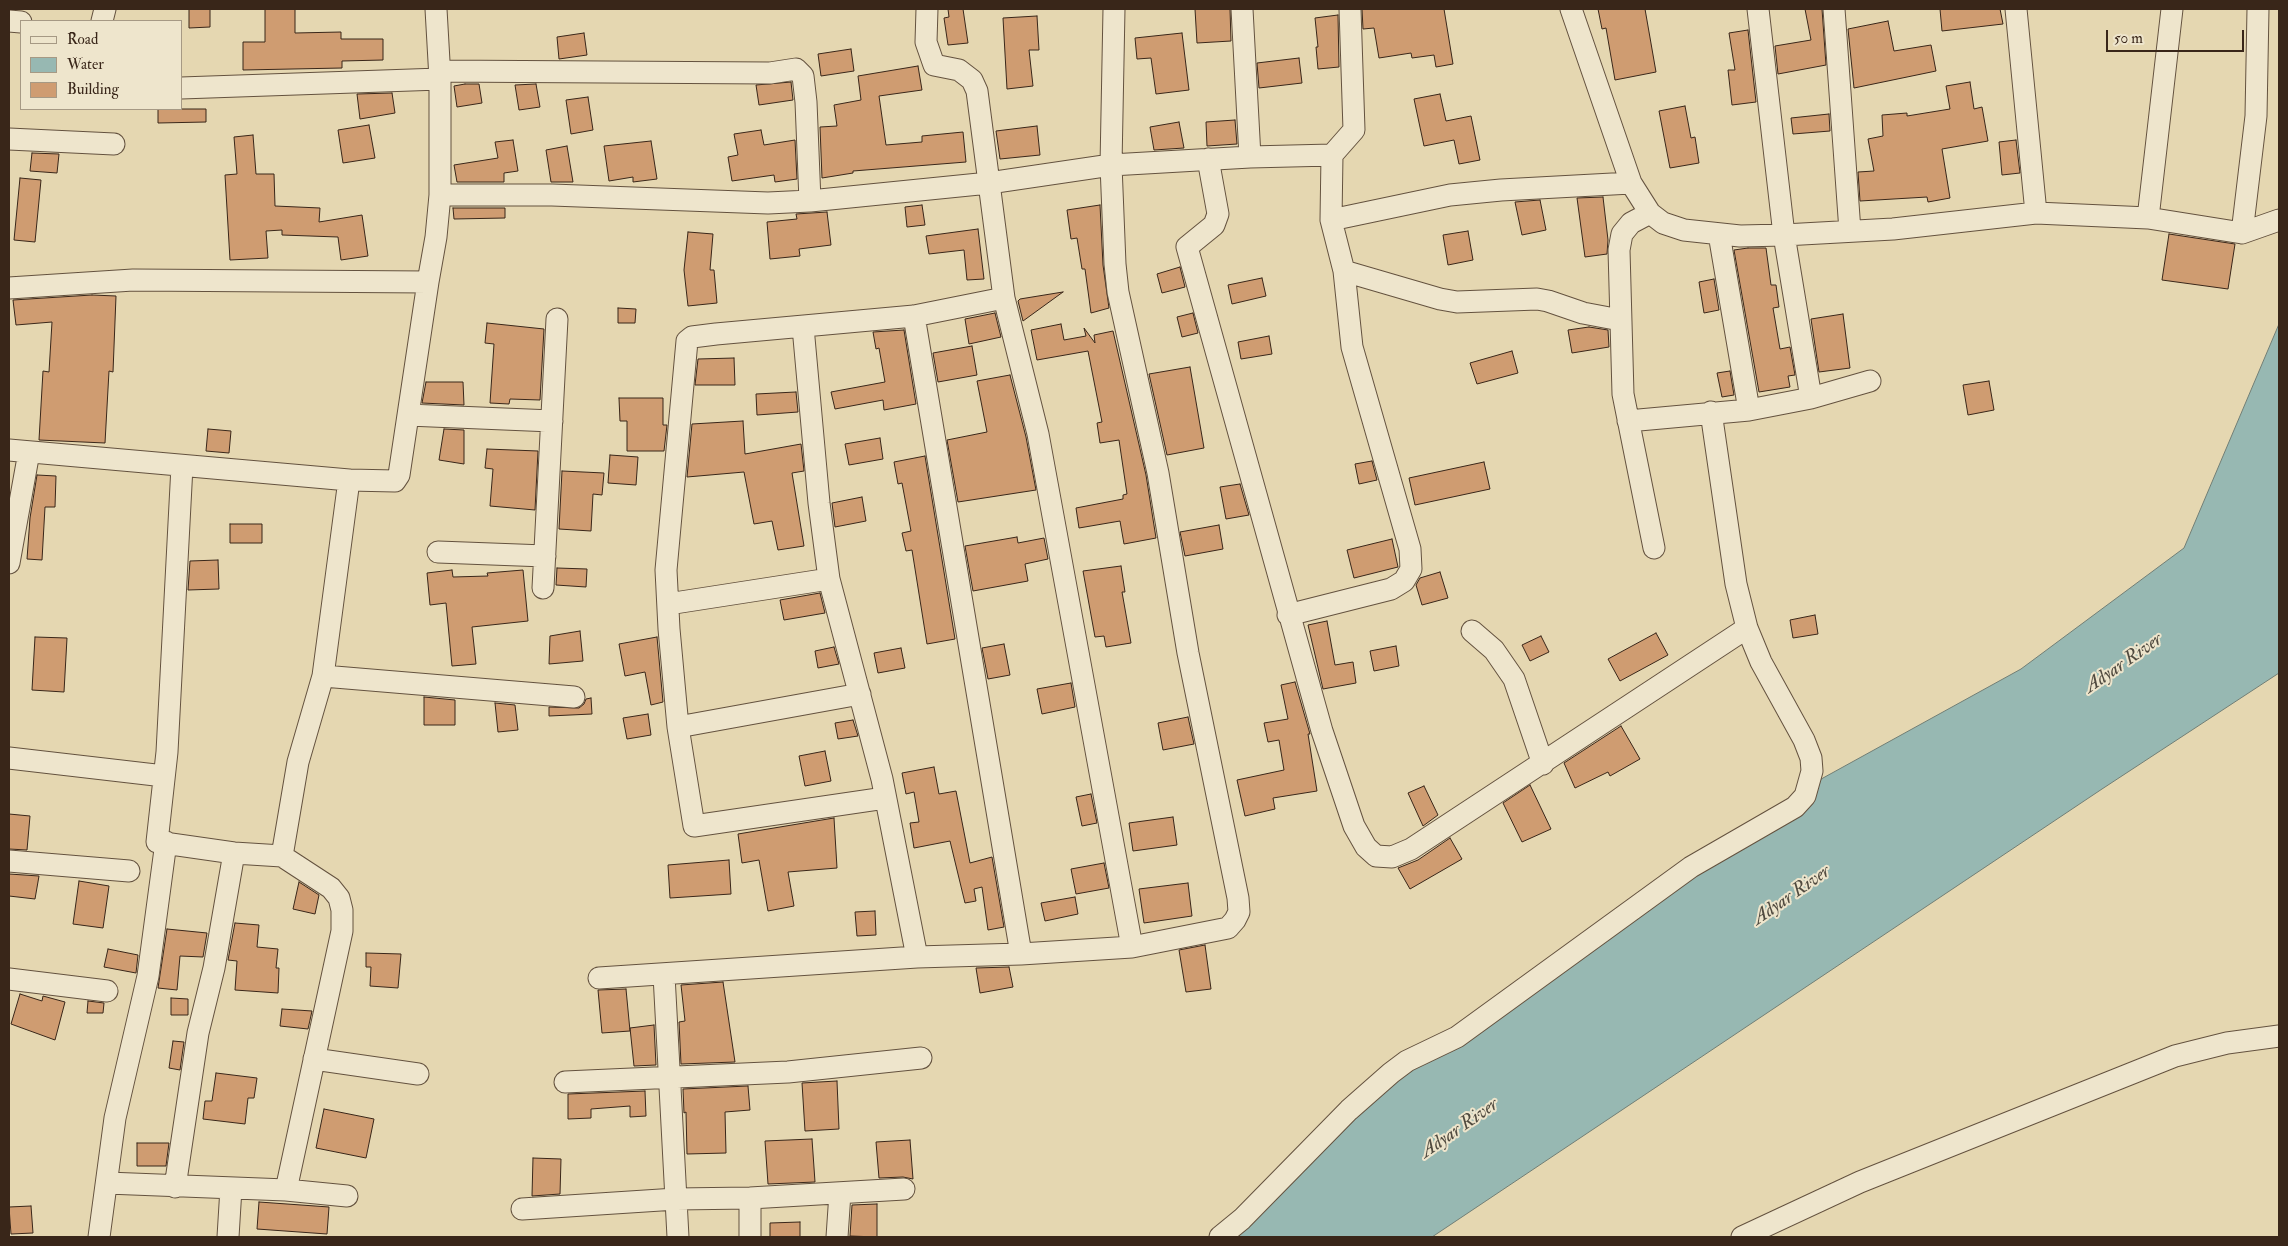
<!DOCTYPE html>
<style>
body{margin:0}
#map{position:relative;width:2288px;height:1246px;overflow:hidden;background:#e5d7b1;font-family:"IM FELL Double Pica",serif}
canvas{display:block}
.frame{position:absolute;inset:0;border:10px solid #392619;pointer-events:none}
.legend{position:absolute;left:20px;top:20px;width:162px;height:90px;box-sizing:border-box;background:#eee5cc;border:1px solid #a69984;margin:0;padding:6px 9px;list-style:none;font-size:15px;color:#392619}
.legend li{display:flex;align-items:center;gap:10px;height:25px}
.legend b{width:25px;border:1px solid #a69984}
.scale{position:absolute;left:2106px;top:30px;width:138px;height:22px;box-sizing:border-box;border:2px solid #392619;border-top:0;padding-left:6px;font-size:15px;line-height:18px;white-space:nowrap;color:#392619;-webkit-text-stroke:4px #eee5cc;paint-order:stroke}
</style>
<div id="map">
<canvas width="2288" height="1246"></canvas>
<div class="frame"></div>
<ul class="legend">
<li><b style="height:6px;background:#eee5cc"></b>Road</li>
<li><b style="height:14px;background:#97b8b2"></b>Water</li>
<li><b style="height:14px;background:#cf9c71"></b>Building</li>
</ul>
<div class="scale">50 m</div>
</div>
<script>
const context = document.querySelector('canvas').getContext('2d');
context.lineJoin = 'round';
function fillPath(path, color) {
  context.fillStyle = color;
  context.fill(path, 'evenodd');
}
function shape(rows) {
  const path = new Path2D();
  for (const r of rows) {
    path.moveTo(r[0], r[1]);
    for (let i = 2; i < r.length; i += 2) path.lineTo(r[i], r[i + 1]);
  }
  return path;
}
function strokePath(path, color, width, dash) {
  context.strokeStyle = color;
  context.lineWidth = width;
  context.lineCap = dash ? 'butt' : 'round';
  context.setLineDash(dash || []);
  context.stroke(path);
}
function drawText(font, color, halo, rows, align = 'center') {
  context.font = font + ' "IM FELL Double Pica",serif';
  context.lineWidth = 4;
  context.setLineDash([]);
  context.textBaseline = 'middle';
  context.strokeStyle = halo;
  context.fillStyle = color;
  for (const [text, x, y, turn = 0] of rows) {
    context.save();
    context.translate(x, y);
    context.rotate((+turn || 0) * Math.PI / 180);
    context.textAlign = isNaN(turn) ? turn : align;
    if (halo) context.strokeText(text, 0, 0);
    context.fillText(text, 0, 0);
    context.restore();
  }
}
const water = shape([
 [2279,324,2279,673,2102,789,1432,1237,1216,1237,1443,1034,1823,778,2021,669,2184,548,2279,324]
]);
fillPath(water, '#97b8b2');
strokePath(water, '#717e75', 1);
const building = shape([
 [189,9,210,9,210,27,189,28,189,9],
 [265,9,295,9,295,33,341,32,341,39,383,39,383,60,342,61,342,68,243,70,243,42,265,42,265,9],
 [948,9,963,9,968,43,948,45,944,18,949,17,948,9],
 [1195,9,1230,9,1231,41,1197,43,1195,9],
 [1362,9,1444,9,1453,64,1436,67,1434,55,1412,58,1411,53,1379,58,1374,28,1363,29,1362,9],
 [1598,9,1645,9,1656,72,1615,80,1606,28,1602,29,1598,9],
 [1805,9,1822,9,1826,65,1778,74,1775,46,1811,40,1805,9],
 [1940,9,2000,9,2003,24,1942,31,1940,9],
 [1338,15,1339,67,1318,69,1316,47,1318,47,1315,18,1338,15],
 [1037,16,1039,50,1029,50,1033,86,1007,89,1003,18,1037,16],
 [1888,21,1894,51,1931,45,1936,71,1854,88,1848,29,1888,21],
 [1748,30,1756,102,1732,105,1728,70,1735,70,1729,33,1748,30],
 [584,33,587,55,559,59,557,37,584,33],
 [1182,33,1189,90,1156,94,1151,58,1137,59,1135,38,1182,33],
 [851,49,854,71,821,76,818,54,851,49],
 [1299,58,1302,83,1259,88,1257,63,1299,58],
 [918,66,922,90,879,96,886,145,922,142,922,136,963,132,966,162,853,171,853,173,822,178,820,127,837,126,834,105,861,100,858,76,918,66],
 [791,82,793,100,759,105,756,85,791,82],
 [1970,82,1974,109,1982,107,1988,141,1942,149,1950,198,1928,202,1927,197,1860,201,1858,172,1874,171,1868,139,1883,136,1882,115,1907,113,1907,116,1950,109,1946,86,1970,82],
 [465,84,479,84,482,103,457,107,454,86,465,84],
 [536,84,540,107,519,110,515,85,536,84],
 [392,93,395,113,360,119,357,94,392,93],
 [1440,94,1446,121,1471,116,1480,160,1459,164,1454,140,1424,146,1414,99,1440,94],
 [588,97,593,130,571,134,566,100,588,97],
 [1685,106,1691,138,1695,137,1699,163,1670,168,1659,111,1685,106],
 [158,109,206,109,206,122,158,123,158,109],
 [1829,114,1830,131,1793,134,1791,118,1829,114],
 [1235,120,1237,144,1207,146,1206,122,1235,120],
 [1179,122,1184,148,1154,150,1150,127,1179,122],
 [369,125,375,158,343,163,338,130,369,125],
 [1037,126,1040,155,1000,159,996,131,1037,126],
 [761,130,764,145,795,140,797,179,775,182,774,175,732,181,728,157,738,155,734,134,761,130],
 [253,135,256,174,274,174,275,206,320,208,319,222,362,215,368,256,341,260,338,237,282,235,282,230,266,231,268,258,230,260,225,175,237,174,234,137,253,135],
 [513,140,518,171,504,173,504,182,457,182,454,165,498,158,495,142,513,140],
 [2016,140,2020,173,2002,175,1999,142,2016,140],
 [651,141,657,179,633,182,633,177,609,181,604,146,651,141],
 [567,146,573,182,551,182,546,150,567,146],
 [32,153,59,154,57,173,30,171,32,153],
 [20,178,41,180,35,242,14,240,20,178],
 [1603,197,1608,240,1607,254,1585,257,1577,198,1603,197],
 [1540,200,1546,230,1522,235,1515,202,1540,200],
 [922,205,925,225,907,227,905,207,922,205],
 [1100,205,1103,265,1109,308,1091,313,1085,269,1082,269,1077,238,1071,239,1067,210,1100,205],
 [453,208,505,208,505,218,454,219,453,208],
 [827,212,831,245,799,249,800,256,770,259,767,222,797,219,796,214,827,212],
 [978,229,984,279,967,280,964,250,929,254,926,236,978,229],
 [1468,231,1473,260,1448,265,1443,235,1468,231],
 [688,232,713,234,710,270,714,270,717,303,688,306,684,270,688,232],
 [2169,234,2235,244,2228,289,2162,280,2169,234],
 [1748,248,1766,248,1771,285,1776,285,1779,307,1773,308,1780,349,1790,347,1795,375,1788,376,1790,387,1759,392,1734,250,1748,248],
 [1180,267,1185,287,1162,293,1157,274,1180,267],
 [1262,278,1266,296,1232,304,1228,285,1262,278],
 [1714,279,1719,310,1704,313,1699,282,1714,279],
 [1063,292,1023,321,1018,301,1020,299,1063,292],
 [92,295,116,296,113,372,109,371,105,443,39,440,43,371,49,372,52,322,16,325,13,300,92,295],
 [618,308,636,309,635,323,618,323,618,308],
 [995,313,1001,337,969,344,965,319,995,313],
 [1193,313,1198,333,1182,337,1177,317,1193,313],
 [1843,314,1850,368,1819,372,1811,319,1843,314],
 [487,323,544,329,540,400,510,399,509,404,490,403,494,344,485,343,487,323],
 [1061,324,1064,340,1086,336,1084,328,1095,343,1094,335,1113,331,1146,475,1156,538,1124,544,1120,521,1079,528,1076,508,1123,499,1123,495,1127,494,1119,440,1100,443,1097,423,1102,422,1088,351,1037,360,1031,330,1061,324],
 [1589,327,1608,330,1609,347,1572,353,1568,330,1589,327],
 [904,330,916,404,884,410,883,400,835,409,831,392,885,382,879,348,876,349,873,332,904,330],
 [1269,336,1272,354,1241,359,1238,342,1269,336],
 [972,346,977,375,938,382,933,353,972,346],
 [1512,351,1518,373,1477,384,1470,363,1512,351],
 [734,358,735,385,695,385,698,359,734,358],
 [1190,367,1204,448,1167,455,1149,374,1190,367],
 [1730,371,1734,395,1722,397,1717,373,1730,371],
 [1010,375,1026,437,1036,490,958,502,947,440,987,432,977,381,1010,375],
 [1989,381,1994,410,1968,415,1963,385,1989,381],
 [426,382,463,382,464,405,422,403,426,382],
 [796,392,798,412,757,415,756,394,796,392],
 [619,398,663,398,663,425,667,425,664,451,627,451,627,421,620,421,619,398],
 [743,421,745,454,801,444,804,471,792,473,804,546,778,550,772,521,754,524,744,472,687,477,692,424,743,421],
 [208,429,231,431,229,453,206,451,208,429],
 [444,429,464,430,464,464,439,460,444,429],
 [880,438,883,459,849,465,845,444,880,438],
 [487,449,538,451,535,510,490,506,493,469,485,468,487,449],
 [610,455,638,457,636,485,608,483,610,455],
 [925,456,955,639,927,644,912,550,906,551,902,533,911,531,902,483,898,484,894,462,925,456],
 [1372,461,1377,480,1359,484,1355,464,1372,461],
 [1484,462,1490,489,1415,505,1409,478,1484,462],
 [562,471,604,473,602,495,593,494,591,531,559,529,562,471],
 [37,475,56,476,55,507,45,507,42,560,27,559,30,518,37,475],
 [1240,484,1249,515,1226,519,1220,487,1240,484],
 [862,497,866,521,835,527,832,503,862,497],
 [230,524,262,524,262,543,230,543,230,524],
 [1219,525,1223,549,1185,556,1180,532,1219,525],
 [1017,537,1018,543,1044,538,1048,559,1025,564,1028,581,973,591,965,546,1017,537],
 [1392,539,1398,567,1354,578,1347,550,1392,539],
 [218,560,219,589,188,590,190,561,218,560],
 [1121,566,1125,592,1122,592,1131,643,1106,647,1104,636,1095,637,1083,571,1121,566],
 [557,568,587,569,586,587,556,585,557,568],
 [452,570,453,577,488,576,487,573,523,570,528,621,472,627,476,664,452,666,446,603,430,605,427,573,452,570],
 [1440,572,1448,598,1422,605,1416,585,1420,578,1440,572],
 [820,593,825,613,784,620,780,600,820,593],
 [1815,615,1818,634,1793,638,1790,620,1815,615],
 [1327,621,1335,665,1353,662,1356,683,1323,689,1308,625,1327,621],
 [580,631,583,661,549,664,550,636,580,631],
 [1656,633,1668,655,1620,681,1608,659,1656,633],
 [1541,636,1549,652,1530,661,1522,645,1541,636],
 [35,637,67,638,64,692,32,690,35,637],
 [657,637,663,702,651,705,645,672,625,676,619,644,657,637],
 [1004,644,1010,675,988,679,982,648,1004,644],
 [1396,646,1399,666,1374,671,1370,651,1396,646],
 [834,647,839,664,818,668,815,651,834,647],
 [901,648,905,668,878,673,874,653,901,648],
 [1295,682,1310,734,1308,734,1317,791,1273,798,1275,809,1245,816,1237,780,1284,770,1279,740,1268,742,1264,723,1288,719,1281,685,1295,682],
 [1071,683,1075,707,1042,714,1037,689,1071,683],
 [424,697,455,700,455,725,424,725,424,697],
 [591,698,592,714,549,716,549,707,579,708,584,704,586,699,591,698],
 [495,703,515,705,518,730,498,732,495,703],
 [648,714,651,735,627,739,623,718,648,714],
 [1188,717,1194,744,1163,750,1158,723,1188,717],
 [853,720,858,736,838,739,835,723,853,720],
 [1621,726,1640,759,1610,776,1608,772,1575,788,1564,763,1621,726],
 [825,751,831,781,805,786,799,756,825,751],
 [934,767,939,794,956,791,970,863,992,857,1004,927,988,930,982,887,974,889,976,901,965,903,950,841,914,848,910,823,919,822,914,792,906,794,902,773,934,767],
 [1530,785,1551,829,1522,842,1503,803,1530,785],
 [1424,786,1438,815,1423,826,1408,793,1424,786],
 [1091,794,1097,823,1082,826,1076,797,1091,794],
 [9,814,30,816,27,850,9,849,9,814],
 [1173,817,1177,845,1133,851,1129,823,1173,817],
 [834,818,837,868,788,872,794,906,768,911,759,860,742,863,738,834,834,818],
 [1450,838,1462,859,1410,889,1398,868,1418,860,1450,838],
 [729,860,731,894,670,898,668,865,729,860],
 [1104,863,1109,888,1076,894,1071,869,1104,863],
 [9,874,39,876,35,899,9,896,9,874],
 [79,881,109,886,103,928,73,924,79,881],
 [299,882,319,895,315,914,293,909,299,882],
 [1188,883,1192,916,1144,923,1139,889,1188,883],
 [1075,897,1078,914,1045,921,1041,903,1075,897],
 [875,911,876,935,857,936,855,912,875,911],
 [235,923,259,925,257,947,278,949,276,968,279,968,278,993,235,990,237,961,228,960,235,923],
 [167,929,207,933,203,957,180,956,177,990,158,988,167,929],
 [1205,945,1211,989,1186,992,1179,950,1205,945],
 [108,949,138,955,136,973,104,967,108,949],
 [366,953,401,954,398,988,370,986,371,967,366,967,366,953],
 [1009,967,1013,987,980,993,976,968,1009,967],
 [723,982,735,1062,681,1064,679,1022,685,1021,681,985,723,982],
 [626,989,630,1031,602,1033,598,990,626,989],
 [20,994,42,1001,43,996,65,1002,55,1040,11,1024,20,994],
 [171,998,188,999,188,1015,171,1015,171,998],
 [88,1001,104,1003,103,1013,87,1013,88,1001],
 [282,1009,312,1011,308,1029,280,1026,282,1009],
 [654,1025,656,1065,634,1066,630,1028,654,1025],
 [173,1041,184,1042,180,1070,169,1068,173,1041],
 [216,1073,257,1078,254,1098,248,1098,245,1124,203,1119,205,1101,212,1101,216,1073],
 [837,1081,839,1129,805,1131,802,1083,837,1081],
 [748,1086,750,1110,725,1112,726,1153,687,1154,686,1112,684,1113,683,1089,748,1086],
 [645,1091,646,1116,630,1117,630,1106,591,1109,591,1118,568,1119,568,1094,645,1091],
 [324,1109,374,1119,366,1158,316,1148,324,1109],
 [812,1139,815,1182,768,1184,765,1141,812,1139],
 [910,1140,913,1179,903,1177,879,1178,876,1142,910,1140],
 [137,1143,169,1143,166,1166,137,1166,137,1143],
 [533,1158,561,1159,560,1194,532,1196,533,1158],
 [259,1202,329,1207,327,1234,257,1229,259,1202],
 [877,1204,877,1237,850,1236,852,1205,877,1204],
 [31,1206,33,1233,11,1234,9,1207,31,1206],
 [800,1222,800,1237,770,1237,770,1223,800,1222]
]);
fillPath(building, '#cf9c71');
strokePath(building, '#392619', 1);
const minor = shape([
 [927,9,926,42,934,65,959,70,972,80,977,91,1004,298,1038,434,1132,947],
 [1242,9,1250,157],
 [1571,9,1631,183,1650,213,1663,223,1684,230,1740,236,1784,235,1893,229,2036,213,2148,218,2242,233,2279,220],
 [1758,9,1784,235,1811,398],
 [1834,9,1850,231],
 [2016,9,2036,213],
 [9,21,21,22],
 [102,21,105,9],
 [439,71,770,73,796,69,803,76,806,102,810,201],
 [181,88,440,79],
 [9,139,114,144],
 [1208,159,1218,214,1214,225,1187,247,1322,731,1354,826,1366,847,1376,856,1392,857,1411,849,1747,628],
 [440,195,552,195,768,203,810,201,989,183,1111,165,1250,157,1332,155,1354,130,1350,9],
 [1650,213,1631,223,1622,234,1619,250,1623,394,1654,548],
 [2148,218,2172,9],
 [1331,220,1450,195,1501,190,1631,183],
 [2242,233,2256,116,2258,9],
 [1719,234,1749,410],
 [1344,271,1440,299,1457,302,1537,299,1548,301,1583,313,1620,320],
 [9,288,133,280,428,282,436,237,440,195,440,79,436,9],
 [914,316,1021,954],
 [803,327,819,503,829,579,882,779,917,957],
 [408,415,552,421],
 [1628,421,1749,410,1811,398,1870,381],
 [9,450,349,480,395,481,399,475,428,282],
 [182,466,167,752,157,842,234,853,282,856,331,888,339,898,342,910,342,931,286,1190],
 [438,552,545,556],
 [9,563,29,452],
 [543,588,557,319],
 [668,604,829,579],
 [1288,615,1391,589,1404,581,1411,569,1410,549,1352,347,1344,271,1331,220,1332,155],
 [1472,631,1494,650,1514,679,1543,764],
 [323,676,574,697],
 [860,694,678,727,694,826,885,798],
 [678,727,669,629,666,570,687,341,692,337,716,334,914,316,1004,298],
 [9,758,164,776],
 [282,856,298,762,323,676,349,480],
 [9,861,129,871],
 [664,975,678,1237],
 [599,978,917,957,1021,954,1132,947,1228,928,1235,920,1239,912,1238,898,1188,653,1158,473,1118,292,1115,264,1111,165,1114,9],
 [9,979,107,991],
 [314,1059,418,1074],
 [565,1082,788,1072,921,1058],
 [107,1183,286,1190,347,1196],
 [175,1187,198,1033,214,968,234,853],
 [750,1198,750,1237],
 [522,1209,676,1199,750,1198,904,1189],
 [99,1237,115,1118,148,976,166,842],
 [228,1237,231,1188],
 [837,1237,840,1193],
 [1220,1237,1242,1219,1349,1110,1391,1073,1407,1061,1457,1037,1691,867,1795,807,1805,796,1812,771,1811,758,1804,740,1761,662,1747,628,1736,584,1711,412],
 [1742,1237,1860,1182,2175,1056,2227,1043,2279,1036]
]);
strokePath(minor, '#64523f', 23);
strokePath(minor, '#eee5cc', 21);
drawText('italic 19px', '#504a3f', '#eee5cc', [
 ["Adyar River",2124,664,-35],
 ["Adyar River",1792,896,-35],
 ["Adyar River",1460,1129,-35]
]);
</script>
